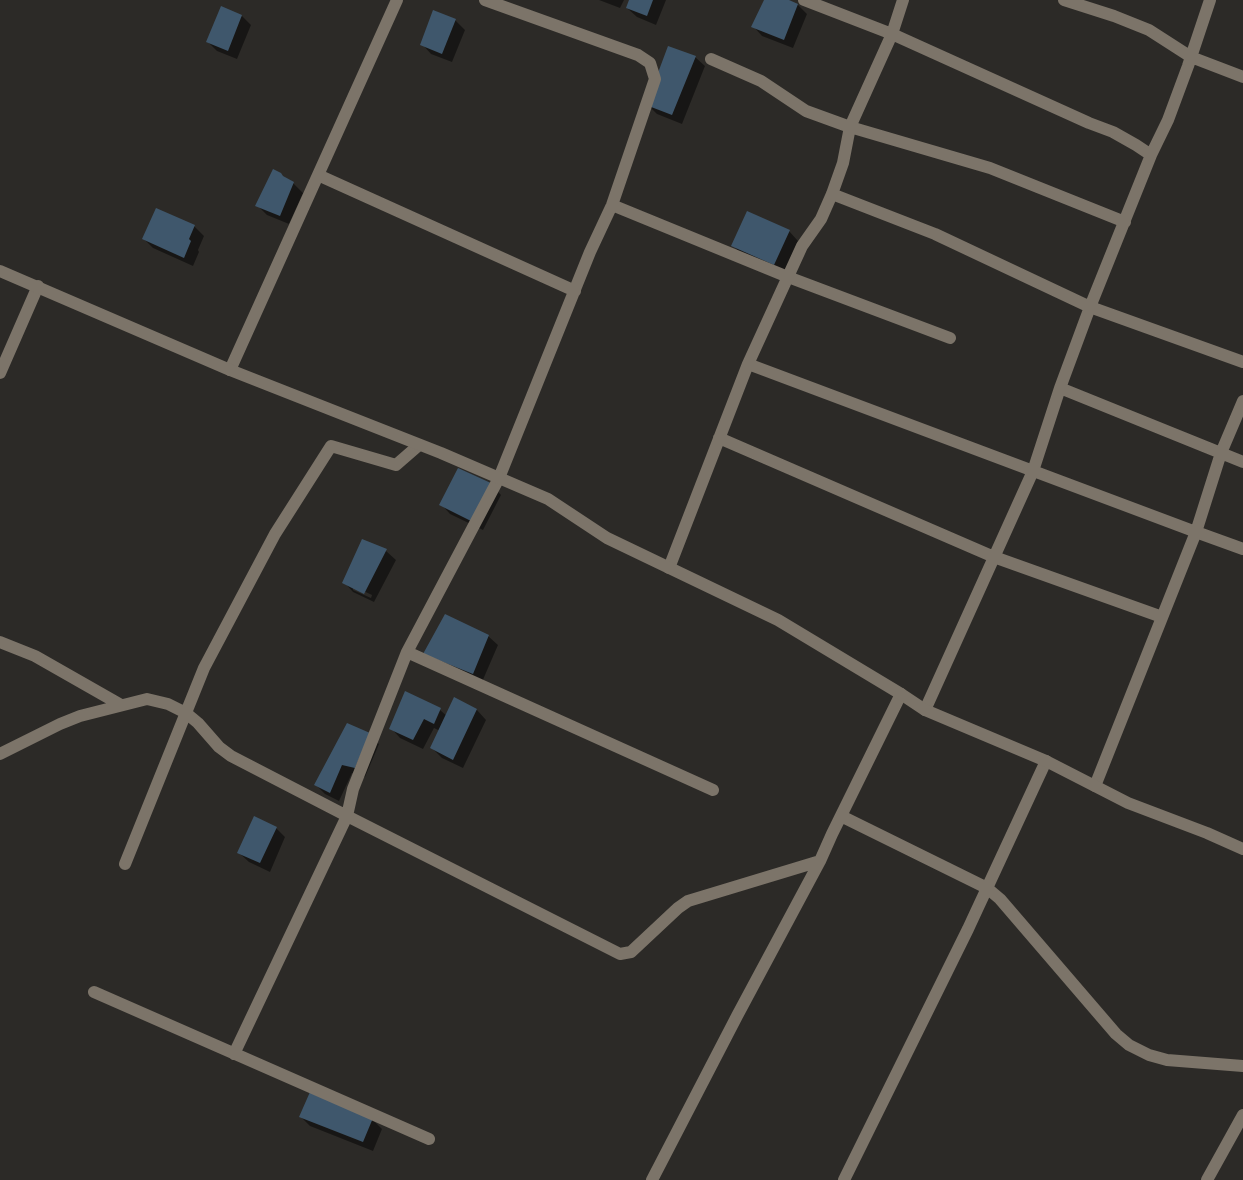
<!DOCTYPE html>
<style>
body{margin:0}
canvas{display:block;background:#2c2a27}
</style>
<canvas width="1243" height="1180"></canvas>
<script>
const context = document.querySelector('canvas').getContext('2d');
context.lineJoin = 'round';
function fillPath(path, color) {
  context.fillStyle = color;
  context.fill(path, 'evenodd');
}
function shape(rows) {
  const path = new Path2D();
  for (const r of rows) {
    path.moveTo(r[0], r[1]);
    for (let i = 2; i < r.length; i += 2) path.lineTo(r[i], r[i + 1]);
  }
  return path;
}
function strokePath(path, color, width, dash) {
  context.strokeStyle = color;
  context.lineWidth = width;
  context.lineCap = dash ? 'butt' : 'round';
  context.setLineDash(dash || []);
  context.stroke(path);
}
fillPath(shape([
 [599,0,624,0,620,8],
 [630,0,666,0,656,25,637,17,627,8],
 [765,0,785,0,798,5,807,14,793,48,762,36,753,26],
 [242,16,251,25,237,59,217,51,208,42],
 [455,20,465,30,452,62,431,54,422,44],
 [695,57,705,66,682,124,657,114,648,105],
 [286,179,293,183,303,193,289,224,267,215,257,205],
 [194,226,204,236,198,250,199,252,193,266,153,248,144,239],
 [789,231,798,241,784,273,742,255,733,245],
 [492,485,501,495,483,530,450,514,441,504],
 [363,541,386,551,396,560,374,602,353,592,344,582],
 [353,586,372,595,371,598,353,590],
 [488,636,498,645,482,682,425,654],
 [454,699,477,710,486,720,463,768,442,758,432,748,440,731,434,728,423,749,400,738,391,728,440,710,447,716],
 [369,735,379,744,365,777,352,773,339,801,325,794,316,785],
 [276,828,285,837,270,872,249,862,239,853],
 [301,1117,373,1120,382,1129,373,1151,310,1126]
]), '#0007');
fillPath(shape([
 [629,0,653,0,647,16,626,8],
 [764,0,789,0,798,4,784,40,751,27],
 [221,6,242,15,228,51,206,42],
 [433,10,456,19,442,54,420,45],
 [668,46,696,56,672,115,646,105],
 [273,169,281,173,283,176,294,182,280,216,255,206],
 [156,208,195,225,189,239,191,241,184,258,142,239],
 [747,211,790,230,774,265,731,246],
 [458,468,493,484,473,522,439,505],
 [362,539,387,549,364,594,342,583],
 [445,614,489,635,473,674,423,654],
 [405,691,441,708,434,724,424,719,413,740,389,729],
 [454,697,477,709,453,760,430,748],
 [347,723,370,733,355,768,342,765,330,793,314,785],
 [254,816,277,827,260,863,237,853],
 [310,1092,373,1118,363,1142,299,1117]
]), '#3f576c');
strokePath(shape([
 [804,0,892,34,1089,123,1113,132,1136,145,1151,155],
 [1064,0,1114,16,1149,30,1191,57,1243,77],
 [711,59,761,81,806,111,850,127,990,168,1125,222],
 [318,175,575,291],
 [832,194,935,234,1090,307,1243,362],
 [612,205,788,277,950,338],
 [748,364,1196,532,1095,786],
 [230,370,397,0],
 [0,373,38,286],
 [1060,388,1243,462],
 [1243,401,1221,453,1196,532,1243,549],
 [719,438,994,557,1162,617],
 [669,568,748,364,802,246,821,219,832,194,843,163,850,127,892,34,903,0],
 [0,642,35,656,121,705],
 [407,652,713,790],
 [925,710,1033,471,1060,388,1090,307,1151,155,1168,120,1188,66,1210,0],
 [0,754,60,724,80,716,147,699,168,704,186,713,198,723,219,747,231,756,347,816,620,954,631,952,678,908,688,901,820,861],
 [841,816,987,888,1000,899,1116,1034,1129,1045,1149,1055,1167,1060,1243,1066],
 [125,864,204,668,275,534,331,446,396,465,419,445],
 [94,992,429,1139],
 [234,1054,347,816,353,789,407,652,499,478,590,252,612,205,655,79,650,63,638,55,485,0],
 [652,1180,737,1016,820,861,832,834,901,694],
 [844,1180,968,929,1046,761],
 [1207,1180,1243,1115]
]), '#7c7469', 12);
strokePath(shape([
 [0,271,230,370,441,453,548,499,607,538,778,620,901,694,925,710,1046,761,1128,803,1207,833,1243,849]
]), '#7c7469', 12);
</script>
